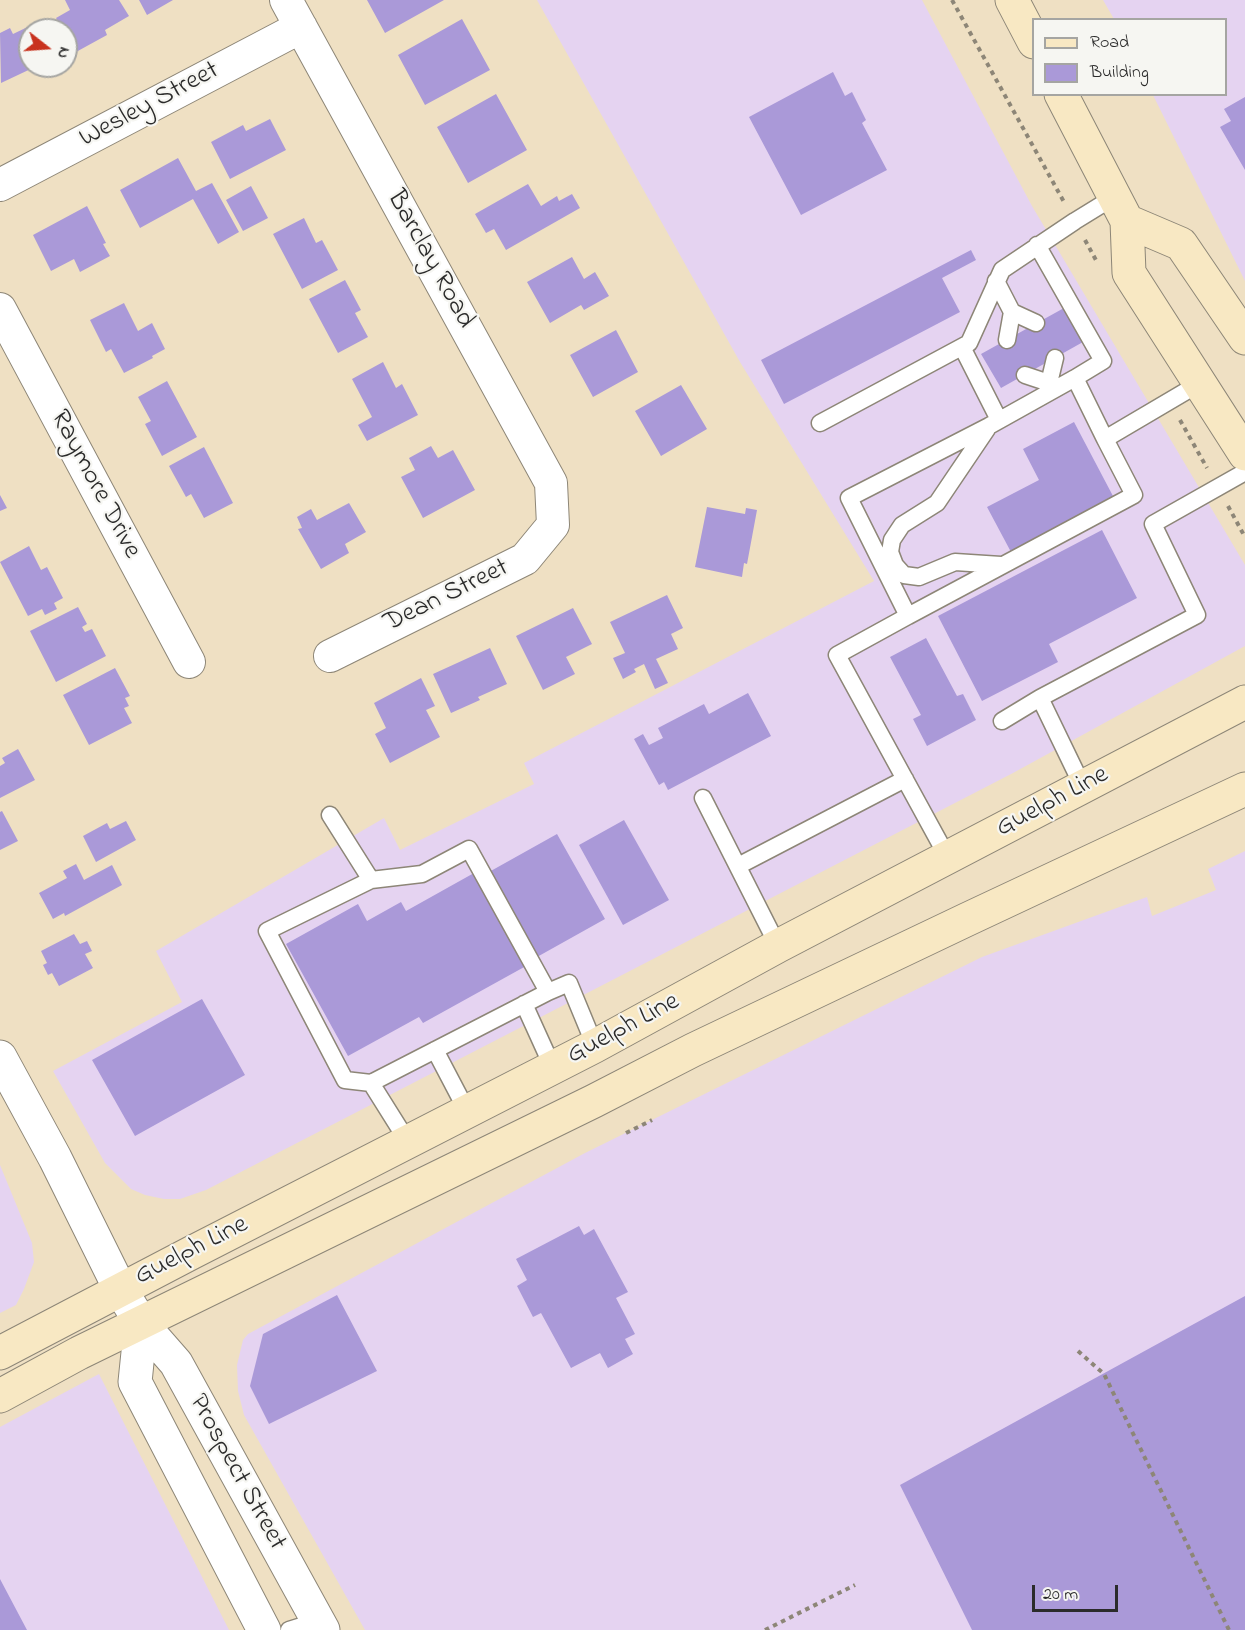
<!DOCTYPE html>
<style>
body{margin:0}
#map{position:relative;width:1245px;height:1630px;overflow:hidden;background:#efe0c3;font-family:"Indie Flower",sans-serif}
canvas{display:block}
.legend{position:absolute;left:1032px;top:18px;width:195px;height:78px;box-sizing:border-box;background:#f6f6f2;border:2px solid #a5a5a2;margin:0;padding:8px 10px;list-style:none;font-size:18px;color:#2b2b2b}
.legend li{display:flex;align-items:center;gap:12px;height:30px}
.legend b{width:30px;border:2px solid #a5a5a2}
.north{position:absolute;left:18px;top:18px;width:60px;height:60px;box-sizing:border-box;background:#f6f6f2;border:2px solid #a5a5a2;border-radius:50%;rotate:107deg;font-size:16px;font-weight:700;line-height:24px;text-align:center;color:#2b2b2b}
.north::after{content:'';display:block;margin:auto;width:21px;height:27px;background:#c8321e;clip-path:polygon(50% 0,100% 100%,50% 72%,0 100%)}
.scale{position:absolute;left:1032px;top:1585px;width:86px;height:27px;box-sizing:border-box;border:3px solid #2b2b2b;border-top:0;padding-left:8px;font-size:18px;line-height:21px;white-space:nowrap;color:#2b2b2b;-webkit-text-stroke:4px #f6f6f2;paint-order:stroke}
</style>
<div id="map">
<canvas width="1245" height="1630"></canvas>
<ul class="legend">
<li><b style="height:8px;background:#f8e8c3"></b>Road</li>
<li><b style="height:16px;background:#aa99d8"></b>Building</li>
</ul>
<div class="north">N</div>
<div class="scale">20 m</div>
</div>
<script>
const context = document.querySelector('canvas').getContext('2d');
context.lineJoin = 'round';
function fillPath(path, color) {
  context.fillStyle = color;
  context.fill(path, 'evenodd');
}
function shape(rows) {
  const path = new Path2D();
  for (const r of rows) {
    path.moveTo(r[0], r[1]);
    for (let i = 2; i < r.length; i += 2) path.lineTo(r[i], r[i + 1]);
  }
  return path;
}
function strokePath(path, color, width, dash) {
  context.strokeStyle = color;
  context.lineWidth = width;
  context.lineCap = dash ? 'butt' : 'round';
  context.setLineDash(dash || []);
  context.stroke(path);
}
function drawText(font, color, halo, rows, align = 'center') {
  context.font = font + ' "Indie Flower",sans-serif';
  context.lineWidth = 4.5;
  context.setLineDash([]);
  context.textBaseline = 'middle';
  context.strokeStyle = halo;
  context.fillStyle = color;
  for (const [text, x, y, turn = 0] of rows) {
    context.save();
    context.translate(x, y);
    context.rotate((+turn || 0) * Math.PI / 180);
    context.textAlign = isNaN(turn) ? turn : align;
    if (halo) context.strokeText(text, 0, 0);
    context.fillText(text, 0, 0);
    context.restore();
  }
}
fillPath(shape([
 [537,0,922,0,1032,206,1245,565,1245,646,1013,773,206,1190,180,1199,164,1199,145,1195,131,1189,105,1163,53,1071,182,1002,156,951,384,818,400,850,534,784,524,763,874,581,740,362],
 [1103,0,1245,0,1245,281,1153,95,1226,94,1226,20,1114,19],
 [1245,851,1245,1630,365,1630,244,1415,238,1391,237,1365,243,1340,248,1334,585,1153,982,957,1147,897,1152,916,1216,890,1208,869],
 [0,1165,32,1243,34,1262,24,1289,16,1305,0,1313],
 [99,1374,229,1630,0,1630,0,1427]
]), '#e5d3f1');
fillPath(shape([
 [65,0,119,0,129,16,105,30,107,35,76,52,66,35,66,30,63,30,56,18,70,10],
 [139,0,173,0,147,15],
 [367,0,444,0,385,33],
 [462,19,490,70,425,105,398,55],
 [38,22,42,30,30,30,30,66,37,66,1,83,0,33,10,28,13,34],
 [833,72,845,96,852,92,866,120,862,123,887,170,801,215,749,117],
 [496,94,527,150,468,183,437,127],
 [1245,97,1245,170,1220,127,1231,121,1224,109],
 [270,119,286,150,230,179,211,142,243,125,246,131],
 [178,158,196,191,212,183,239,232,218,244,193,199,140,228,120,190],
 [528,184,541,206,557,196,559,201,572,194,580,208,506,250,494,229,486,233,475,214],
 [251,186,268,218,243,231,226,200],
 [87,206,106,243,103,244,110,256,80,272,74,259,51,271,33,235],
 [304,218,316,243,322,240,338,270,302,289,273,234],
 [971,250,976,260,942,278,960,312,784,404,761,360],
 [572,257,584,279,595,272,609,296,584,310,581,305,550,323,527,282],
 [345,280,361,310,355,313,368,337,338,353,309,299],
 [124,303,138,331,152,323,165,349,152,356,153,358,124,373,111,349,106,352,90,320],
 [1064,308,1083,342,1001,388,981,354],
 [616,330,638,372,593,397,570,355],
 [383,362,396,388,402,384,418,415,367,441,358,425,372,417,352,379],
 [167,381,197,437,162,456,145,424,151,421,138,397],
 [681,385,707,429,661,456,635,411],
 [1074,422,1114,498,1011,552,987,507,1039,480,1023,449],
 [431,446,438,458,453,450,475,490,423,518,401,477,415,470,409,458],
 [204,447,233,503,204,518,191,494,186,497,169,466],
 [0,495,7,508,0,511],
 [349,503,366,532,345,544,349,553,321,569,298,529,302,528,297,517,311,509,317,520],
 [707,507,745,514,746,508,757,510,747,564,744,563,742,577,695,567],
 [1102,530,1137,598,1049,644,1058,662,982,701,938,616],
 [29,546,41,570,47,567,63,598,54,603,57,609,45,615,42,609,28,616,0,562],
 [667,595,683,628,671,634,678,649,656,659,668,683,655,689,644,664,634,669,636,672,623,679,613,658,625,653,610,622],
 [78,607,87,624,82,627,85,632,92,629,106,656,56,682,30,631],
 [573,608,592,644,566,657,575,674,543,690,516,636],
 [926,638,957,696,963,694,976,720,927,746,913,719,921,715,890,657],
 [490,648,507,684,478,697,480,700,451,713,433,674],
 [115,668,130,696,125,698,129,706,124,708,132,723,89,745,63,695],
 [421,678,435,706,426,710,440,737,390,763,375,734,386,728,374,703],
 [748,693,771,736,668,790,664,782,659,785,634,739,643,734,649,745,663,738,658,728,704,704,709,714],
 [18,749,35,780,0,798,0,766,5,763,2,758],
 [2,811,18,841,0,850,0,812],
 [624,820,669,900,623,925,579,845],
 [126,821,136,840,96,862,83,836,107,823,110,829],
 [557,834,605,919,537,957,489,872],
 [76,864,84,880,112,865,122,885,65,916,64,913,53,919,39,893,67,878,63,871],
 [474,873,526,966,423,1023,419,1017,348,1056,286,944,358,904,367,921,401,902,406,911],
 [74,934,80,944,87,941,92,951,85,954,93,968,59,986,52,973,48,975,43,965,47,963,41,951],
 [202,999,245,1075,135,1136,92,1060],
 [579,1226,584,1235,594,1229,628,1292,616,1298,635,1334,625,1339,633,1354,608,1368,600,1353,571,1368,541,1313,533,1317,517,1286,527,1280,516,1259],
 [337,1295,377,1371,269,1424,250,1386,263,1334],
 [1245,1296,1245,1630,972,1630,900,1485],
 [0,1579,27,1630,0,1630]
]), '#aa99d8');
const service = shape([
 [1037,245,1103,361,1075,378],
 [996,281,1012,312,1036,323],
 [1007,340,1012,312],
 [962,347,999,420],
 [1025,375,1049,383,1055,358],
 [820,423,969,343,1002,270,1075,221,1114,197],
 [987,429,937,503,902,525,892,540,890,552,895,565,904,575,919,577,955,562,1001,565],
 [1105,439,1134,495,908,616,849,498,989,426,1075,378,1105,439,1200,383],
 [908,616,837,655,948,858],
 [1002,721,1040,698],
 [1083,787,1040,698,1197,615,1153,524,1245,472],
 [703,798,778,946],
 [330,815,371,880],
 [738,866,905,779],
 [548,992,469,849,422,874,371,880,267,931,345,1080,371,1083,548,992,569,983,595,1046],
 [524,1004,553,1068],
 [435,1050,467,1111],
 [371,1083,408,1142],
 [289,1630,318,1621]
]);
const minor = shape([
 [286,0,551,483,553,525,525,559,330,656],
 [0,185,301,27],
 [0,309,189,662]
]);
const tertiary = shape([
 [0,1057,55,1158,120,1289,141,1323,176,1363,323,1630],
 [141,1323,135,1382,264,1630]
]);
const secondary = shape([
 [1012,0,1034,42],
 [1061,94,1127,221,1129,273,1245,454],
 [1127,221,1181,244,1245,338],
 [0,1353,191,1253,595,1046,778,946,1245,702],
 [0,1396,79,1353,594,1101,693,1050,968,919,1245,789]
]);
strokePath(service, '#8d8677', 19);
strokePath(minor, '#8d8677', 34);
strokePath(tertiary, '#8d8677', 35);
strokePath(secondary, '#8d8677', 35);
strokePath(shape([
 [952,0,1064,202],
 [1085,240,1097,262],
 [1180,420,1207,468],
 [1228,506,1245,537],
 [626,1133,652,1120],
 [1078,1351,1104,1374,1229,1630],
 [765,1630,855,1585]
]), '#8d8677', 4, [4.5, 4.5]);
strokePath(service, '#fff', 16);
strokePath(minor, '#fff', 32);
strokePath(tertiary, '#fff', 33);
strokePath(secondary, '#f8e8c3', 33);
drawText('27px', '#2b2b2b', '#f6f6f2', [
 ["Wesley Street",150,106,-28],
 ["Barclay Road",429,260,61],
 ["Raymore Drive",94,485,62],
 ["Dean Street",447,597,-26],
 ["Guelph Line",1053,803,-28],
 ["Guelph Line",624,1030,-28],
 ["Guelph Line",192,1252,-27],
 ["Prospect Street",236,1473,61]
]);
</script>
